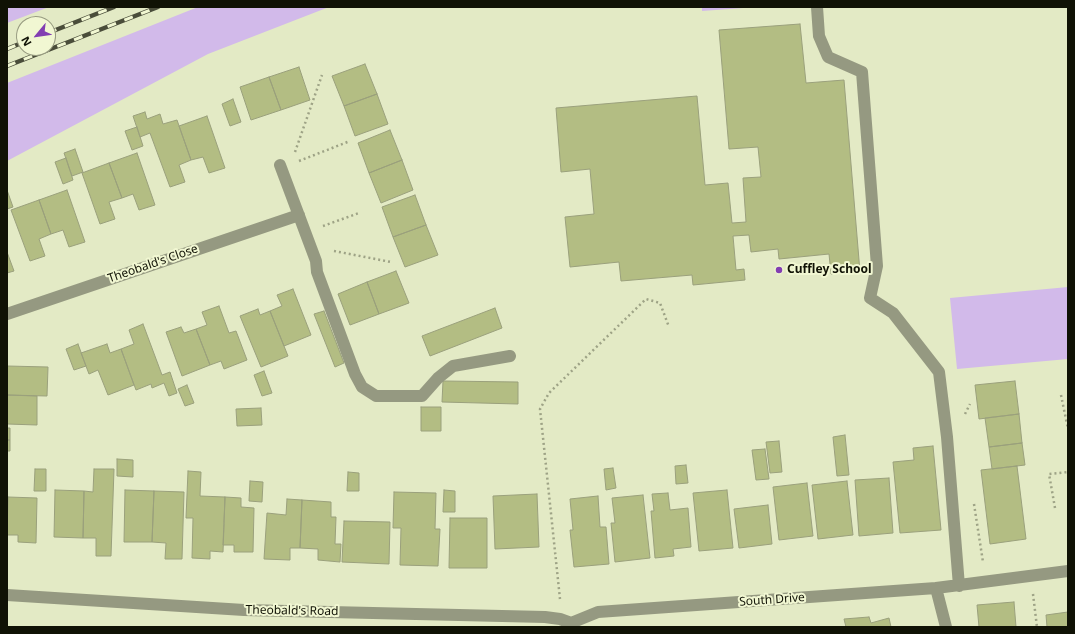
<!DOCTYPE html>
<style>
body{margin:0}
#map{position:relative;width:1075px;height:634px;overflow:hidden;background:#e3eac5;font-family:"Noto Sans",sans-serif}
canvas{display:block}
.frame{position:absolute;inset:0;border:8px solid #101205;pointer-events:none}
.north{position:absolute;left:16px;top:16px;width:40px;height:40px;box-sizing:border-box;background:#f1f7d2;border:1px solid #979b80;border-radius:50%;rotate:241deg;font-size:11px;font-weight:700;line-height:16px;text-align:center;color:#101205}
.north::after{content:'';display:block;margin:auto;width:14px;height:18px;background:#823eb2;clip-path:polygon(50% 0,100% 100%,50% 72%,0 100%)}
</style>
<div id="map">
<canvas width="1075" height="634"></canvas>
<div class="frame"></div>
<div class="north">N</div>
</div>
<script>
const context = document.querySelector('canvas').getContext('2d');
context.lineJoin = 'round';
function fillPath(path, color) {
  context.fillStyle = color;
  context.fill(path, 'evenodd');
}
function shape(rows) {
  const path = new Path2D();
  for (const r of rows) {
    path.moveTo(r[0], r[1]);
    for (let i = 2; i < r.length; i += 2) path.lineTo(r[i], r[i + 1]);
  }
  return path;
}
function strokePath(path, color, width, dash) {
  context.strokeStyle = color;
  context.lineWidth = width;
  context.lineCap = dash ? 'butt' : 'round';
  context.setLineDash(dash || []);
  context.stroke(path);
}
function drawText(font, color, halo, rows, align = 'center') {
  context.font = font + ' "Noto Sans",sans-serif';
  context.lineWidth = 4;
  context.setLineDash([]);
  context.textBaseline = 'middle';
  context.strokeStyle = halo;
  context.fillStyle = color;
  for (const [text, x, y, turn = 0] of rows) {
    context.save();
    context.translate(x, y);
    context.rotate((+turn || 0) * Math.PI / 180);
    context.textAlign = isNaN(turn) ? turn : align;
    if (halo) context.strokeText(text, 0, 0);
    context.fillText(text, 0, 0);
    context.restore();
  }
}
fillPath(shape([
 [7,7,49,7,7,23],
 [198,7,329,7,208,54,7,161,7,83],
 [702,7,757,7,702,11],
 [1068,287,1068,359,957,369,950,298]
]), '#d2baea');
const building = shape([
 [800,24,806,83,844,80,860,272,831,274,829,254,779,259,778,249,751,252,749,235,733,236,736,270,744,269,745,280,693,285,692,275,621,281,619,262,570,267,565,217,594,214,590,169,561,172,556,108,697,96,705,185,728,183,732,223,746,222,743,178,761,177,758,147,729,149,719,30,800,24],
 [365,64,377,94,344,106,332,76,365,64],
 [299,67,310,100,281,110,269,77,299,67],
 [269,77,281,110,251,120,240,87,269,77],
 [377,94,388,124,355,136,344,106,377,94],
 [233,99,241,122,230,126,222,104,233,99],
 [145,112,147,119,160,114,163,124,177,120,191,160,179,165,185,182,170,187,150,133,140,137,133,116,145,112],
 [207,116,225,168,209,173,203,157,191,160,179,126,207,116],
 [137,127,143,146,132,150,125,131,137,127],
 [390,130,402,160,369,173,358,143,390,130],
 [75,149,83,172,72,176,64,153,75,149],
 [137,153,155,205,139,210,133,194,122,198,109,163,137,153],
 [66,158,73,180,63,184,55,162,66,158],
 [402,160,413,190,381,203,369,173,402,160],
 [109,163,122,198,109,202,115,219,100,224,82,173,109,163],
 [7,190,13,207,7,209,7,190],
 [67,190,85,242,69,247,63,230,51,234,39,200,67,190],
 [415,195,426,225,393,237,382,207,415,195],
 [39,200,51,234,39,239,45,256,30,261,11,210,39,200],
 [426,225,438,255,405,267,393,237,426,225],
 [7,252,14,271,7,273,7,252],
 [396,271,409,303,379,314,367,282,396,271],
 [367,282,379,314,350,325,338,294,367,282],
 [293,289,311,335,284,346,270,311,282,306,277,295,293,289],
 [219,306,229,333,236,331,247,360,224,369,221,361,210,365,196,329,207,325,202,312,219,306],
 [495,308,502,328,430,356,422,336,495,308],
 [258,309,260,315,270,311,288,356,261,367,240,316,258,309],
 [324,311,344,363,335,367,314,314,324,311],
 [143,324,162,375,170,372,177,393,169,396,164,383,152,388,151,384,136,390,121,349,134,344,129,330,143,324],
 [181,327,184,333,196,329,210,365,182,376,166,332,181,327],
 [78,344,86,366,74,370,66,349,78,344],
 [107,344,110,353,121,349,134,385,108,395,98,370,89,374,81,353,107,344],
 [7,366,48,367,47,396,7,395,7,366],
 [264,371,272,393,262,396,254,375,264,371],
 [443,381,518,382,518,404,442,402,443,381],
 [1015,381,1019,414,979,419,975,385,1015,381],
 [187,385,194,403,185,406,178,389,187,385],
 [7,395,37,396,37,425,7,424,7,395],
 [421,407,441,407,441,431,421,431,421,407],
 [261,408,262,425,237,426,236,409,261,408],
 [1019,414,1022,443,989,447,985,418,1019,414],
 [7,428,10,428,10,440,7,440,7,428],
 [845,435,849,475,837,476,833,437,845,435],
 [7,440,10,440,10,451,7,451,7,440],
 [779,441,782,472,770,473,766,442,779,441],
 [1022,443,1025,465,992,469,989,447,1022,443],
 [933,446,941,530,900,533,893,462,914,460,913,448,933,446],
 [765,449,769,479,756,480,752,450,765,449],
 [117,459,133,460,133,477,117,476,117,459],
 [686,465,688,483,676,484,675,466,686,465],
 [1017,466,1026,539,990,544,981,470,1017,466],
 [613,468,616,488,606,490,604,469,613,468],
 [35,469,46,469,46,491,34,491,35,469],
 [94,469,114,469,111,556,96,556,96,538,83,538,84,491,93,492,94,469],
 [188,471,201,472,200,496,225,497,223,552,210,551,210,559,192,558,193,518,186,518,188,471],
 [348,472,359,473,359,491,347,491,348,472],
 [889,478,893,533,859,536,855,480,889,478],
 [250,481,263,482,262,502,249,501,250,481],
 [847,481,853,535,818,539,812,485,847,481],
 [807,483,813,536,779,540,773,487,807,483],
 [55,490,84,491,83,538,54,537,55,490],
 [125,490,154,491,152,542,124,542,125,490],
 [444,490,455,491,455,512,443,512,444,490],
 [727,490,733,548,699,551,693,493,727,490],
 [154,491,184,492,182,559,165,559,166,543,152,542,154,491],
 [394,492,436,493,435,529,440,529,438,566,400,565,401,528,393,528,394,492],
 [668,493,670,510,688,508,691,547,673,549,674,556,655,558,651,511,654,511,652,494,668,493],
 [537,494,539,547,495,549,493,496,537,494],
 [643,495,650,558,615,562,611,523,615,523,612,498,643,495],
 [598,496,600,527,606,527,609,564,574,567,570,530,573,530,570,499,598,496],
 [8,497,37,498,36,543,18,542,18,535,7,535,8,497],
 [225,497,241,498,241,507,254,508,253,552,234,552,234,545,223,545,225,497],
 [287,499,302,500,300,548,290,548,290,560,264,559,267,513,286,515,287,499],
 [302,500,331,502,331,517,336,517,335,544,341,544,340,562,318,560,318,549,300,548,302,500],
 [768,505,772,544,739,548,734,509,768,505],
 [450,518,487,518,487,568,449,568,450,518],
 [344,521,390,522,389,564,342,562,344,521],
 [1014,602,1016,627,979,627,977,605,1014,602],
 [1068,612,1068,627,1047,627,1046,615,1068,612],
 [869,617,871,623,889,618,891,627,846,627,844,619,869,617]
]);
fillPath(building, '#b3bd83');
strokePath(building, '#9aa07c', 1);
strokePath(shape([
 [295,152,322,75],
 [299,161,350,141],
 [323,226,359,213],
 [334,251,391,262],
 [1061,395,1068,429],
 [965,414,970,404],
 [974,504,983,562],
 [1055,508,1049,474,1068,472],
 [1033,594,1037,627],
 [560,599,540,409,549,393,646,299,660,303,669,327]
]), '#9ea386', 2.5, [2, 3]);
strokePath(shape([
 [817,7,819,36,828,57,862,72,877,266,870,298,893,313,939,372,947,437,959,586],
 [280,165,316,261,317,272,355,374,362,387,376,396,422,396,438,378,453,366,510,356],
 [7,314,299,215],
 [936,588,1068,571],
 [7,595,244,610,545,617,560,619,571,623,574,627],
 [571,623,598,612,936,588,946,627]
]), '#959981', 12);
const rail = shape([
 [48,33,114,7],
 [7,49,24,42],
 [7,66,158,7]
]);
strokePath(rail, '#4a4d3a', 4.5);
strokePath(rail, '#f1f7d2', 3, [9]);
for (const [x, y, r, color] of [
 [779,270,4,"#823eb2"]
]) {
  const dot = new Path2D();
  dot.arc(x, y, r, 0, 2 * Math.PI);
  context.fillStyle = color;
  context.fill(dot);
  strokePath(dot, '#f1f7d2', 1.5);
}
drawText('12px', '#101205', '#f1f7d2', [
 ["Theobald's Close",153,264,-19],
 ["South Drive",772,600,-4],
 ["Theobald's Road",292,611,1]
]);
drawText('bold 12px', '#101205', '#f1f7d2', [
 ["Cuffley School",787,270]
], 'left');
</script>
